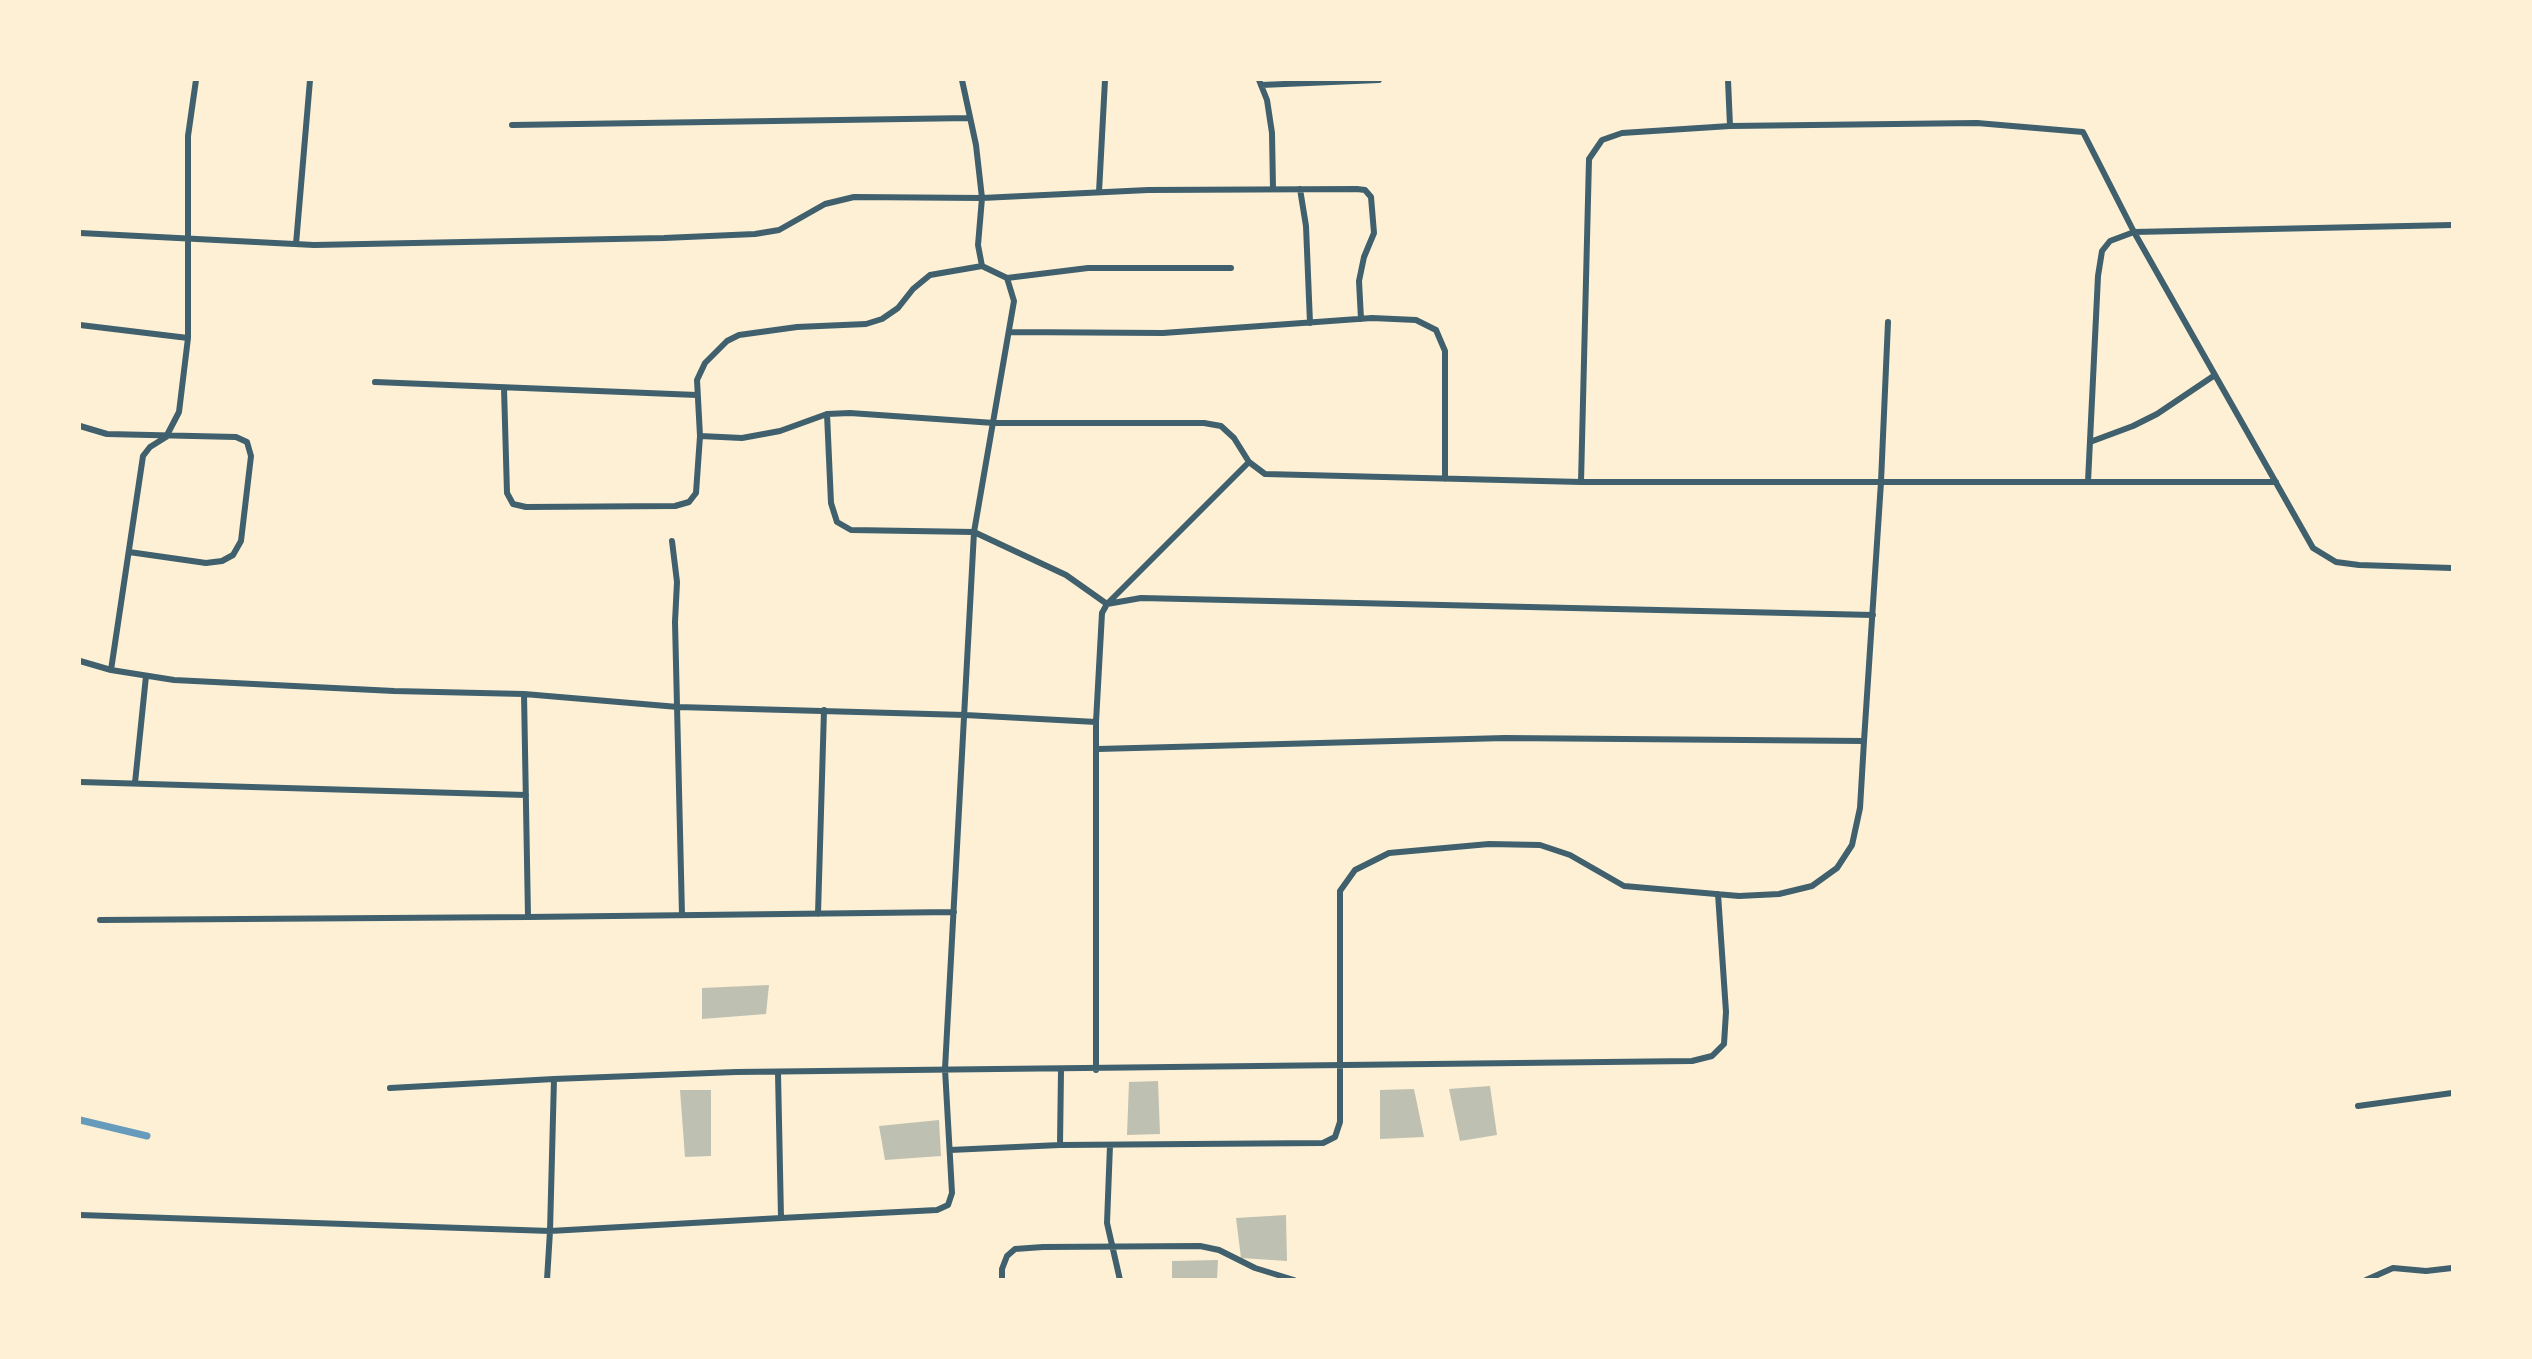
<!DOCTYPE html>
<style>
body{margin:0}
#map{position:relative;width:2532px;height:1359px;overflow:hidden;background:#fdf0d5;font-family:"Asap Condensed",sans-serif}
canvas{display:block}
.frame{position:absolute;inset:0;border:81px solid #fdf0d5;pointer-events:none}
</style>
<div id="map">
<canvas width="2532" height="1359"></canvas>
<div class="frame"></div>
</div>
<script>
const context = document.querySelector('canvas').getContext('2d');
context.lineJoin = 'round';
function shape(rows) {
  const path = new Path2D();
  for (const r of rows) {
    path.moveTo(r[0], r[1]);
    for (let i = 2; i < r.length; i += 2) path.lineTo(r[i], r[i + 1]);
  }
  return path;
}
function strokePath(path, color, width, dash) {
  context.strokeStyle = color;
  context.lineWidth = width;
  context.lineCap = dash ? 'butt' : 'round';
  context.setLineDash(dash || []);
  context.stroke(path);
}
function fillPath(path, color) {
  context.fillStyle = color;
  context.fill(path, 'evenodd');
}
strokePath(shape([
 [80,1120,147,1136]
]), '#669bbc', 7);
fillPath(shape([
 [769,985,766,1014,702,1019,702,988],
 [1158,1081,1160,1134,1127,1135,1129,1082],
 [1490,1086,1497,1135,1460,1141,1449,1089],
 [1414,1089,1424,1137,1380,1139,1380,1090],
 [680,1090,711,1090,711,1156,685,1157],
 [939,1120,941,1156,885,1160,879,1126],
 [1286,1215,1287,1261,1241,1258,1236,1218],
 [1218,1260,1217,1280,1172,1280,1172,1261]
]), '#bec0b2');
strokePath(shape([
 [1259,80,1267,100,1272,133,1273,189],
 [1728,80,1730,126],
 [1261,85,1379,80],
 [512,125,970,118],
 [1300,189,1306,226,1310,323],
 [1099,192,1105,80],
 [80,233,314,245,664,238,755,234,779,230,825,204,854,197,982,198,1148,190,1357,189,1365,190,1371,197,1374,233,1364,257,1359,281,1361,319],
 [296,244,310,80],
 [1007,278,1088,268,1231,268],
 [80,325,188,338],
 [1009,332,1163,333,1372,318,1416,320,1436,330,1445,351,1445,479],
 [375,382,697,395],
 [504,388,507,493,513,504,526,507,675,506,689,502,696,493,700,436,697,380,705,363,727,341,739,335,797,327,866,324,882,319,898,308,913,289,930,275,982,266],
 [827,414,831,503,837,522,851,530,974,532,1066,575,1107,604,1249,462],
 [80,426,107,434,236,437,247,442,251,456,241,541,233,555,222,561,206,563,129,552],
 [700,436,742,438,780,431,827,414,850,413,994,423,1204,423,1221,426,1234,438,1249,462,1265,474,1581,482,2276,482],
 [2090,442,2133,426,2157,414,2215,375],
 [1581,482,1589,159,1602,140,1622,133,1730,126,1977,123,2083,132,2134,232,2313,548,2336,562,2359,565,2452,568],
 [2088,482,2098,276,2102,251,2110,241,2134,232,2452,225],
 [672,541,677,582,675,622,682,915],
 [80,661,111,670,174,680,394,691,524,694,678,707,965,715,1096,722],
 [111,670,143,456,150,447,166,437,179,412,188,338,188,136,196,80],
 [524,694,528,917,954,912],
 [1098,749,1505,738,1864,741,1881,482,1888,322],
 [80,782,526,795],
 [135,783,146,676],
 [818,914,824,710],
 [100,920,528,917],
 [1096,1070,1096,722,1102,613,1107,604,1141,598,1873,615],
 [390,1088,554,1079,736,1072,1692,1061,1712,1056,1724,1044,1726,1012,1718,894],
 [2358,1106,2452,1093],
 [1060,1145,1061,1070],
 [1110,1145,1107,1223,1120,1280],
 [950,1150,1060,1145,1323,1143,1335,1137,1340,1122,1340,891,1355,870,1389,853,1489,844,1540,845,1570,855,1624,886,1739,896,1779,894,1812,886,1837,868,1852,845,1860,808,1864,741],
 [80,1215,550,1231,554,1079],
 [781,1218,937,1210,948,1205,952,1193,945,1069,974,532,1014,301,1007,278,982,266,978,245,982,198,976,145,962,80],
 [547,1280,550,1231,781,1218,778,1073],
 [1002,1280,1002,1269,1007,1256,1015,1249,1043,1247,1200,1246,1219,1250,1255,1268,1294,1280],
 [2366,1280,2393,1268,2426,1271,2452,1268]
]), '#3f606c', 6);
</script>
